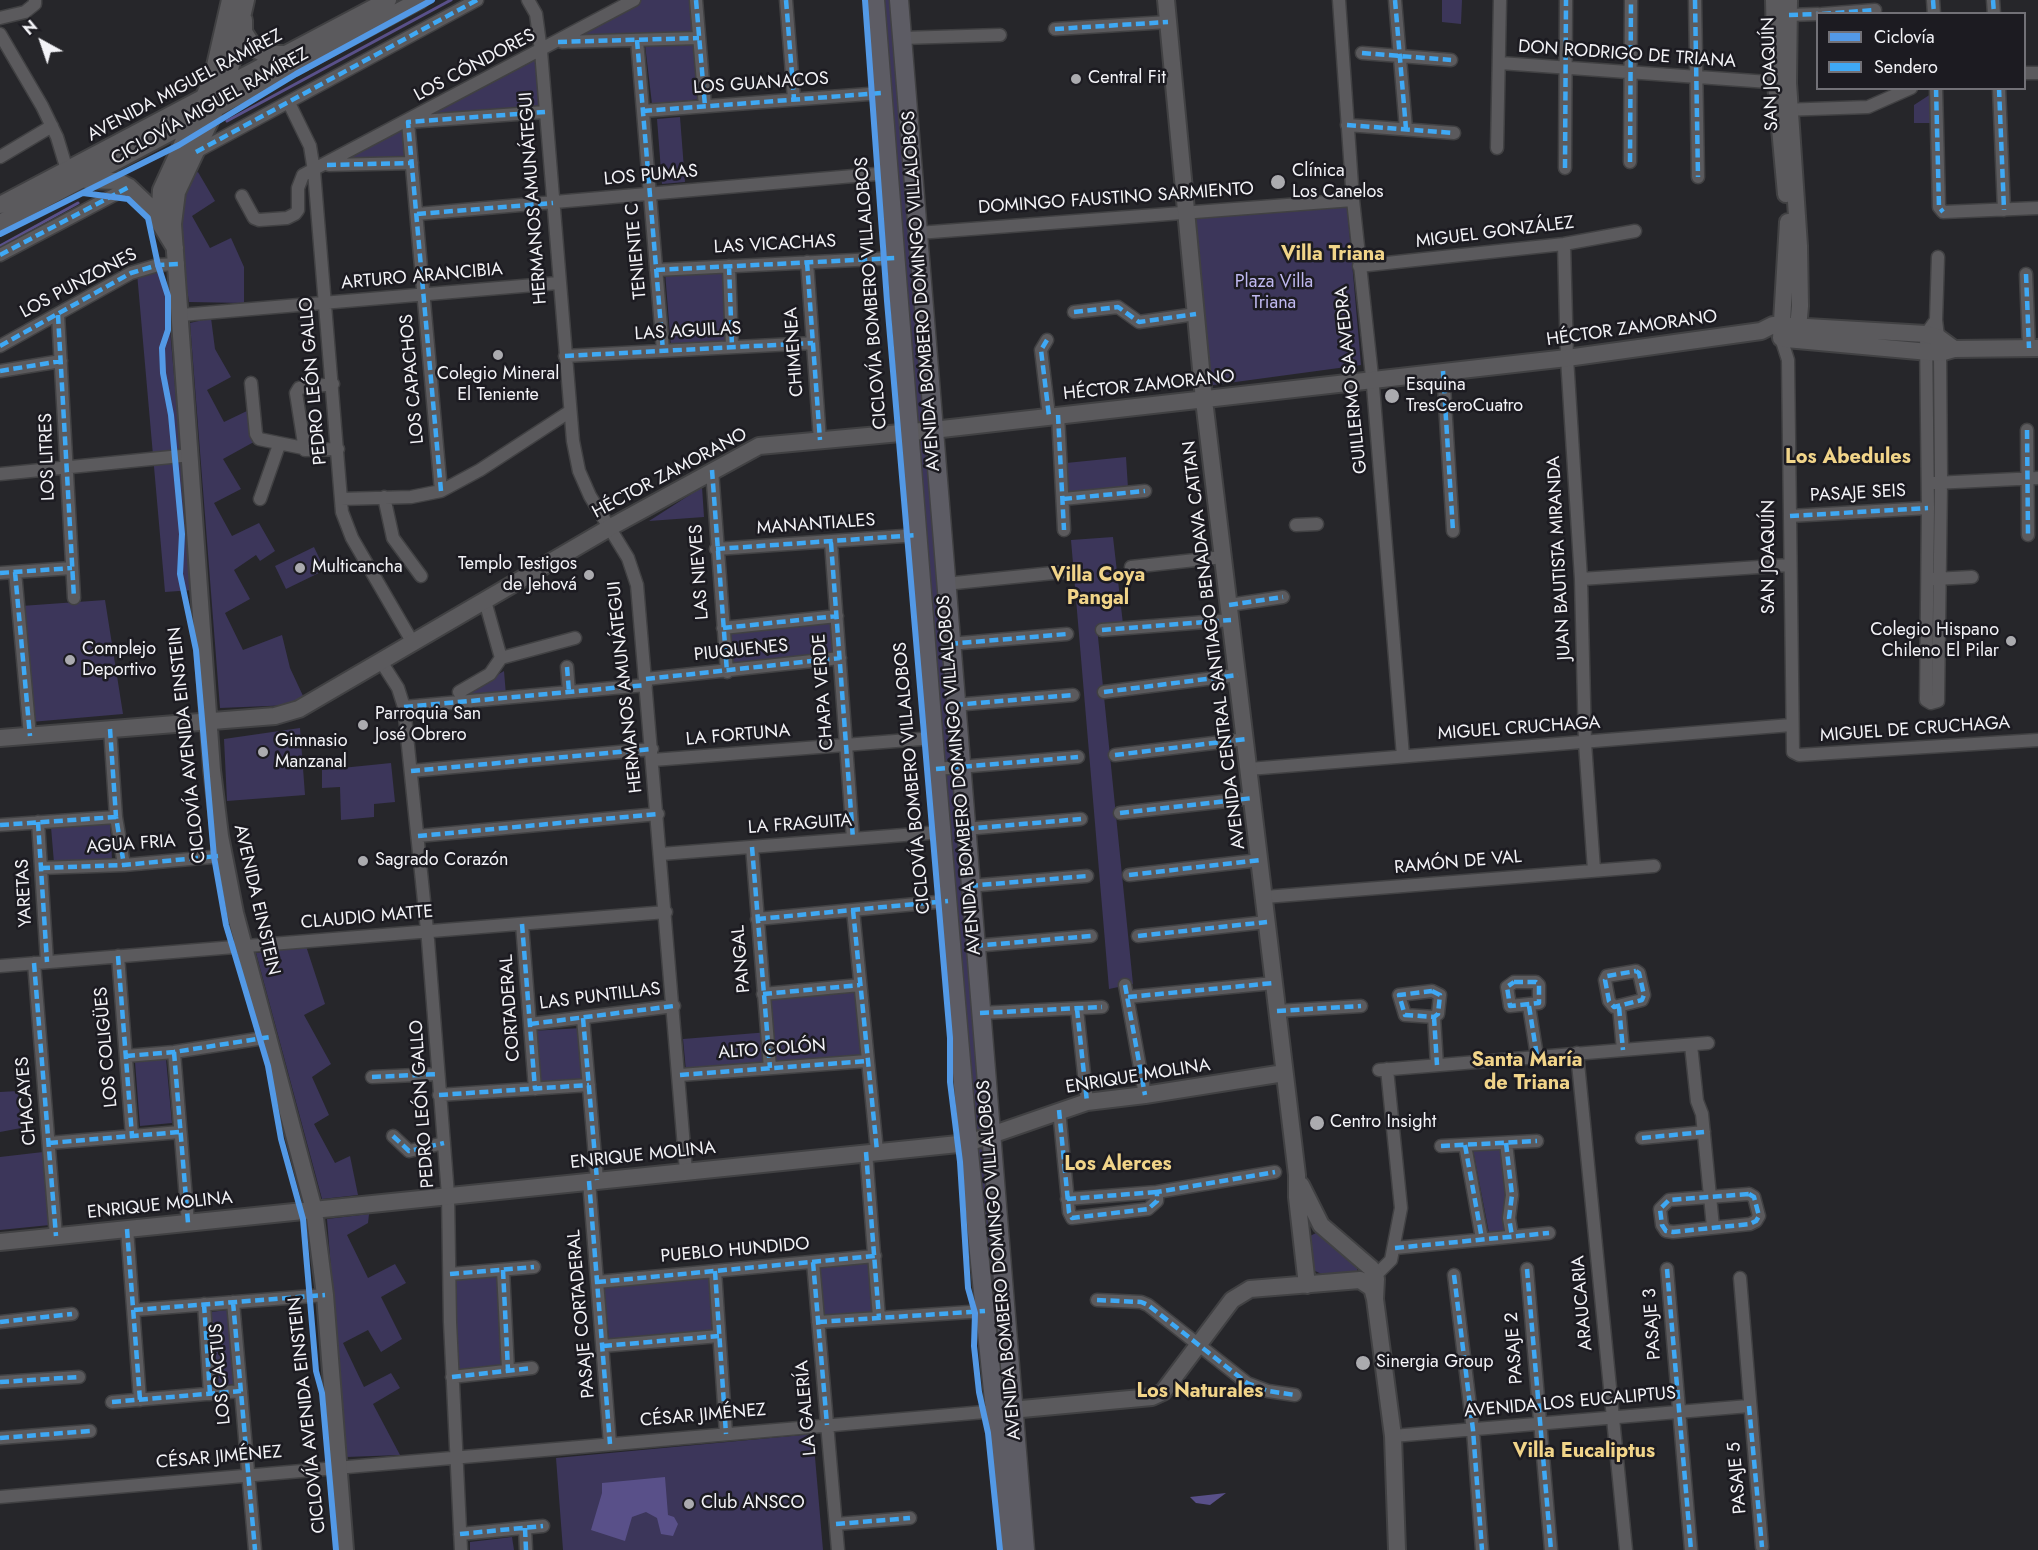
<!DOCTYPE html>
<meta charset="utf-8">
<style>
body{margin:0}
#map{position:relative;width:2038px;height:1550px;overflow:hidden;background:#26262a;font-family:Jost,sans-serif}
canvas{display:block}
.legend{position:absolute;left:1816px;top:12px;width:210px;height:78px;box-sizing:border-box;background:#1c1b21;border:2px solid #727177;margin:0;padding:8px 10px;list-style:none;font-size:18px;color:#f3f3f7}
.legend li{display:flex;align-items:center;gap:12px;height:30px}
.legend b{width:30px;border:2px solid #727177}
.north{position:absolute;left:12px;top:12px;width:60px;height:60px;-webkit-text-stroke:4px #1c1b21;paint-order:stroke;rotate:320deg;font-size:16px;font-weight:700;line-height:24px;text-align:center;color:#f3f3f7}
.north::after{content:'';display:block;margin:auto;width:21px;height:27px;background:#f3f3f7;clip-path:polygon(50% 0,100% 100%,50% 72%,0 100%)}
</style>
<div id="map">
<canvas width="2038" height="1550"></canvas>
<ul class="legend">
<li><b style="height:8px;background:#5399e6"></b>Ciclovía</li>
<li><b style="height:8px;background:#3fa9f5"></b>Sendero</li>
</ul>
<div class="north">N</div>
</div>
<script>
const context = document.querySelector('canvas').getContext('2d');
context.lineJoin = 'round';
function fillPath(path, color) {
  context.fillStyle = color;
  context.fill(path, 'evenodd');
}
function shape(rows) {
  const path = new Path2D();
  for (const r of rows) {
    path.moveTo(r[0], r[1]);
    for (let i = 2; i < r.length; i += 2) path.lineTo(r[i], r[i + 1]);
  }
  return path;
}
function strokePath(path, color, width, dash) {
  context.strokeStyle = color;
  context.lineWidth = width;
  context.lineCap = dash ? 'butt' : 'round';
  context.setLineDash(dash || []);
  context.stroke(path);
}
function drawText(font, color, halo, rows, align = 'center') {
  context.font = font + ' Jost,sans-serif';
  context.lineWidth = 5;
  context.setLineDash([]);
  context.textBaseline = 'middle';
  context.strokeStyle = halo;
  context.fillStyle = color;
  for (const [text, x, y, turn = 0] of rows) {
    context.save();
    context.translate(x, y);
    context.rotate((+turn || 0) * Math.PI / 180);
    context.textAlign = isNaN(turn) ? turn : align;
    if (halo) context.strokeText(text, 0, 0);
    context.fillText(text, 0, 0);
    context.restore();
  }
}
fillPath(shape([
 [640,0,692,0,702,99,652,104,644,36,567,39],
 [880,0,894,0,1012,1410,1010,1550],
 [1442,0,1462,0,1461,24,1442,22],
 [536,57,542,110,422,118],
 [1934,92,1934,123,1914,123,1914,105],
 [680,117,685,182,662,184,657,119],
 [406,126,408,161,329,167],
 [198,172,215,201,192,216,210,248,231,238,244,267,244,303,189,302,181,251,181,206,190,176],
 [1347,205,1361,365,1206,386,1181,218],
 [161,266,167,296,193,590,165,592,137,273],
 [726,268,730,345,671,347,665,272],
 [211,318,215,349,231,377,207,390,224,422,249,410,261,438,223,459,241,489,214,503,232,536,259,523,275,551,260,561,256,555,234,570,250,599,225,613,243,650,282,635,290,668,304,698,292,705,220,708,190,323],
 [1126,457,1128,488,1068,493,1066,463],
 [702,487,704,517,649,521],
 [1113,537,1123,624,1097,627,1133,984,1109,989,1071,540],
 [314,547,325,570,286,589,275,566],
 [105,600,123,714,31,722,21,606],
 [833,620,836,654,728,665,725,631],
 [504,671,506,695,459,697],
 [300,728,305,795,227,801,224,739],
 [391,763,395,802,374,804,374,817,341,820,340,787,322,788,322,770],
 [110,823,112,859,54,863,51,827],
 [306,946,325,1004,304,1015,331,1064,312,1077,329,1115,314,1124,335,1163,350,1156,358,1195,322,1199,256,953],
 [857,990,862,1057,686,1071,683,1039,769,1032,766,997],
 [581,1028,584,1080,535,1083,532,1031],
 [166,1059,172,1123,140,1126,135,1062],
 [18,1091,21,1128,0,1132,0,1092],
 [1502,1149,1508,1194,1504,1213,1505,1231,1489,1233,1473,1150],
 [43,1152,50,1225,0,1230,0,1157],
 [369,1214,368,1223,347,1235,368,1278,395,1264,406,1283,381,1297,402,1339,381,1352,368,1330,343,1343,364,1387,391,1373,400,1388,373,1404,400,1455,346,1457,327,1219],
 [1316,1233,1324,1236,1357,1266,1357,1271,1328,1277,1313,1270,1308,1244,1310,1236],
 [872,1260,876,1314,821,1318,816,1264],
 [500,1272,504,1367,456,1373,455,1277],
 [709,1275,712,1333,609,1340,604,1286],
 [227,1310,235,1384,219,1386,211,1312],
 [813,1434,823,1550,563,1550,556,1458],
 [512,1537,514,1550,470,1550,470,1542]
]), '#3c365a');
fillPath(shape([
 [665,1477,668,1515,674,1517,678,1524,673,1536,661,1534,657,1518,646,1512,632,1517,625,1541,591,1530,602,1493,602,1483],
 [1226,1493,1210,1505,1196,1503,1190,1497]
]), '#595089');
strokePath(shape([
 [227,121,451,0],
 [0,246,78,203]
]), '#595089', 3);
const street = shape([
 [528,0,536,14,541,51,573,441,579,471,590,496,628,558,637,585,686,1171],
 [696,0,705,106],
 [786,0,794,99],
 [1339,0,1353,200,1373,386,1403,756],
 [1395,0,1406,129],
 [1695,0,1698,177],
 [1933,0,1934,14],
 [1993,0,1994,14],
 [1822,14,1875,10],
 [1789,15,1818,14],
 [0,18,25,12,35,4,35,0],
 [1055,29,1168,22],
 [0,34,42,106,57,137,67,170],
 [902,38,1000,35],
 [637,40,663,351],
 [562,42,699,38],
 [1362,53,1451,60],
 [1500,63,1783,83],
 [2024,73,2038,73],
 [1936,88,1939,207,1943,212,2038,208],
 [1999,88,2004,210],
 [289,103,310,146,314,171,342,512,352,538,413,643],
 [1782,110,1868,107,1911,88],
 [643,111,882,93],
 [1347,125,1454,133],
 [1497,148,1500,0],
 [196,152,477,0],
 [0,157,52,126],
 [1630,162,1631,0],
 [329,165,412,163],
 [1565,168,1566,0],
 [242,196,254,218,259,220,287,218,295,214,298,210,298,188,303,175,634,0],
 [417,214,888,173],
 [918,233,1353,200],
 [1564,244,1567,358,1581,579,1585,743,1594,870],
 [0,255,129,187],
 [807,262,820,440],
 [729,266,732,347],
 [1359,266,1564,244,1635,231],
 [656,270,895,258],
 [2026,274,2029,348],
 [1074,312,1118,307,1139,322,1196,314],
 [58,315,74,598],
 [181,315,558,283],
 [1936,320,1926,334,1928,508,1926,700,1931,703,1938,701,1941,482,1940,353,1936,320,1938,257],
 [1781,338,1788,360,1793,752,1799,755,2038,740],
 [1047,340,1041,350,1049,416],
 [0,346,131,273,158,265,178,264],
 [565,356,813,343],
 [0,371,61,361],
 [1443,371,1453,531],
 [251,383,256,434,259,439,303,448],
 [333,384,299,388,296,393,305,450,338,449],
 [1058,415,1064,530],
 [2027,430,2028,535],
 [712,470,727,672],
 [0,474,191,455],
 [1934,483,2038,478],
 [441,491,408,122,545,112],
 [384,497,393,538,421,576],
 [260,499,279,445],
 [341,499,411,497,441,491,480,470,569,412],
 [1063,499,1145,491],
 [1790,516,1928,508],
 [1296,525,1317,524],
 [831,543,853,839],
 [716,549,918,535],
 [1131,567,1223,557],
 [15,572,30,736],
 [0,573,72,568],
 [1581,579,1789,565],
 [1934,579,1972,577],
 [945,584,1063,572],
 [485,601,501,658,575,638],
 [1229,605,1283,597],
 [723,628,837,616],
 [1102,630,1231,620],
 [949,644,1067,634],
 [382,663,398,688,404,707,428,940,448,1195,450,1322,461,1550],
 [567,667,569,692],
 [646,679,840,658],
 [459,692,490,674,501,658],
 [1104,692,1238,675],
 [954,705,1073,695],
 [404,707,646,685],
 [110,729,116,817,124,865],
 [1115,755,1246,739],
 [653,760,934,738],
 [936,769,1078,757],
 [1249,769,1791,725],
 [411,771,652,749],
 [1120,813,1253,798],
 [38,822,47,962],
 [0,825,116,817],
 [965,829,1081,819],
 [418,836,658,814],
 [752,847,770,1068],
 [661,854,942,832],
 [41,868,124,865,223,856],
 [1129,875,1260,860],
 [969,886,1087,876],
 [1265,897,1654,866],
 [853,910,877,1151],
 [757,919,948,901],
 [522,924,535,1089],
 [1138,936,1267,922],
 [974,946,1091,936],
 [118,956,132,1136],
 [34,963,56,1236],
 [0,966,666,912],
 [1636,971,1639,973,1644,995,1642,1000,1614,1007,1609,1001,1605,980,1607,976,1636,971],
 [1514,982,1536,982,1539,985,1539,1003,1510,1006,1507,987,1514,982],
 [1125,985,1145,1095],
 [1432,991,1440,995,1438,1014,1434,1017,1405,1015,1399,995,1432,991],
 [763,994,860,985],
 [1128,997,1274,983],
 [1529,1006,1537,1056],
 [1619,1007,1623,1050],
 [1077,1009,1087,1102],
 [1277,1011,1361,1006],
 [980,1013,1102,1007],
 [1434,1017,1437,1065],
 [583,1018,597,1180],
 [530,1024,674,1006],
 [1691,1045,1697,1101,1702,1114,1713,1227],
 [174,1052,188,1223],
 [1577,1053,1626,1550],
 [126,1056,174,1052,270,1037],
 [1379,1070,1708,1043],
 [680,1075,867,1061],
 [372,1077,438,1074],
 [439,1095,589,1085],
 [1059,1110,1069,1212,1072,1218,1148,1209,1157,1201,1157,1192,1275,1172],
 [393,1136,409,1151,444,1143],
 [1642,1138,1704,1132],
 [49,1143,180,1132],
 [1506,1143,1512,1195,1509,1218,1512,1236],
 [1465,1145,1482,1239],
 [1441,1146,1537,1141],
 [866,1152,879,1318],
 [589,1181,610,1444],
 [1749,1194,1754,1197,1759,1216,1756,1221,1750,1224,1673,1232,1666,1231,1662,1225,1660,1209,1669,1200,1749,1194],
 [1067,1199,1157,1192],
 [127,1229,140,1400],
 [1395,1248,1549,1233],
 [813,1262,838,1550],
 [1527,1269,1551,1550],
 [1667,1269,1691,1550],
 [503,1270,508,1370],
 [715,1271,726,1434],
 [450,1274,534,1267],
 [1454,1275,1473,1430,1482,1550],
 [1375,1276,1391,1260,1401,1208,1387,1069],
 [1740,1278,1762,1547],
 [597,1282,875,1256],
 [1097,1300,1141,1302,1148,1305,1247,1383,1268,1391,1295,1395],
 [233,1302,255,1550],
 [204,1304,210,1394],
 [134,1310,325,1295],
 [0,1322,72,1314],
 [818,1322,985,1311],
 [603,1346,719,1336],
 [452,1377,532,1368],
 [0,1382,79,1377],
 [112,1402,241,1391],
 [1393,1436,1749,1406],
 [0,1438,90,1431],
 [0,1497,996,1411],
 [836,1524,910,1518],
 [525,1528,526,1550],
 [460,1534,543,1526]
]);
const secondary = shape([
 [246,0,226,87,177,192,173,224,212,770,220,836,235,913,314,1210,325,1295,345,1550],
 [1166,0,1204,400,1297,1175,1297,1197,1307,1285],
 [1774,0,1776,84,1786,194],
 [1789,0,1788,83,1799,246,1800,306,1797,340],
 [244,20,244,32,255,49,264,54,286,54],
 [86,180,117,181,129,187,149,206,159,222],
 [0,205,388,0],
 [0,223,420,0],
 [175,248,159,222,161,190,212,79,230,0],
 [1781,338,1788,222],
 [1786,339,1940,353,1954,349,2038,348],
 [0,738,275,716,299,709,609,528,759,446,933,430,1567,358,1761,331,1773,325,1926,334,1939,338,1954,349],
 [1301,1185,1321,1225,1371,1268,1376,1279,1375,1299,1393,1436,1397,1550],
 [0,1242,968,1143,1087,1102,1145,1095,1284,1073],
 [1000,1411,1152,1397,1163,1392,1232,1300,1250,1289,1360,1280,1372,1288,1375,1299]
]);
const primary = shape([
 [875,0,935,757,968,1143,1009,1550],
 [899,0,1025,1550]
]);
strokePath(street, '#414143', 15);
strokePath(secondary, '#414143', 20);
strokePath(primary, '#414143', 21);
strokePath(street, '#5b5a5d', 12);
strokePath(secondary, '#5b5a5d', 16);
strokePath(primary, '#5d5c64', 18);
strokePath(shape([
 [696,0,705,106],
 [786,0,794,99],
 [1395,0,1406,129],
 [1695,0,1698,177],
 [1933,0,1934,14],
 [1993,0,1994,14],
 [1822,14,1875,10],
 [1789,15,1818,14],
 [1055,29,1168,22],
 [637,40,663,351],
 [558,42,699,38],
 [1362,53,1451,60],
 [1936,88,1939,207,1943,212],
 [1999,88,2004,210],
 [643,111,882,93],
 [1347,125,1454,133],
 [196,152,477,0],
 [1630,162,1631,0],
 [327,165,412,163],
 [1565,168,1566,0],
 [417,214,553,203],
 [0,255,129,187],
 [807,262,820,440],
 [729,266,732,347],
 [656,270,895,258],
 [2026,274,2029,348],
 [1074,312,1118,307,1139,322,1196,314],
 [58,315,74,598],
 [1047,340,1041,350,1049,416],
 [0,346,131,273,158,265,178,264],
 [565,356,813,343],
 [0,371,61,361],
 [1443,371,1453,531],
 [1058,415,1064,530],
 [2027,430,2028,535],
 [712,470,727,672],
 [441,491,408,122,545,112],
 [1063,499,1145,491],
 [1790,516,1928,508],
 [831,543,853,839],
 [716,549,918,535],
 [15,572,30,736],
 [0,573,72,568],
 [1229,605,1283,597],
 [723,628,837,616],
 [1102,630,1231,620],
 [949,644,1067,634],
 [567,667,569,692],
 [646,679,840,658],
 [1104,692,1238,675],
 [954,705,1073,695],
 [404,707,646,685],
 [110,729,116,817,124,865],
 [1115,755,1246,739],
 [936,769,1078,757],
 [411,771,652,749],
 [1120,813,1253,798],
 [38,822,47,962],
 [0,825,116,817],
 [965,829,1081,819],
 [418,836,658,814],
 [752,847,770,1068],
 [41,868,124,865,218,856],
 [1129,875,1260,860],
 [969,886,1087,876],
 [853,910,877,1151],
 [757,919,948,901],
 [522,924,535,1089],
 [1138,936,1267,922],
 [974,946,1091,936],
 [118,956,132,1136],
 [34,963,56,1236],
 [1636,971,1639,973,1644,995,1642,1000,1614,1007,1609,1001,1605,980,1607,976,1636,971],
 [1514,982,1536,982,1539,985,1539,1003,1510,1006,1507,987,1514,982],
 [1125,985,1145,1095],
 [1432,991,1440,995,1438,1014,1434,1017,1405,1015,1399,995,1432,991],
 [763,994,860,985],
 [1128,997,1274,983],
 [1529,1006,1537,1056],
 [1619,1007,1623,1050],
 [1077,1009,1087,1102],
 [1277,1011,1361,1006],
 [980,1013,1102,1007],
 [1434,1017,1437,1065],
 [583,1018,597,1180],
 [530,1024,674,1006],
 [174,1052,188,1223],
 [126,1056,174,1052,270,1037],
 [680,1075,867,1061],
 [372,1077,438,1074],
 [439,1095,589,1085],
 [1059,1110,1069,1212,1072,1218,1148,1209,1157,1201,1157,1192,1275,1172],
 [393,1136,409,1151,444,1143],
 [1642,1138,1704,1132],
 [49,1143,180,1132],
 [1506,1143,1512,1195,1509,1218,1512,1236],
 [1465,1145,1482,1239],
 [1441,1146,1537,1141],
 [866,1152,879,1318],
 [589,1181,610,1444],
 [1749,1194,1754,1197,1759,1216,1756,1221,1750,1224,1673,1232,1666,1231,1662,1225,1660,1209,1669,1200,1749,1194],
 [1067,1199,1157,1192],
 [127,1229,140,1400],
 [1395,1248,1549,1233],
 [813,1262,827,1425],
 [1527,1269,1551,1550],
 [1667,1269,1691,1550],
 [503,1270,508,1370],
 [715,1271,726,1434],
 [450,1274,534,1267],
 [1454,1275,1473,1430,1482,1550],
 [597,1282,875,1256],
 [1097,1300,1141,1302,1148,1305,1247,1383,1268,1391,1295,1395],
 [233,1302,255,1550],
 [204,1304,210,1394],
 [134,1310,325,1295],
 [0,1322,72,1314],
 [818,1322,985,1311],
 [603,1346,719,1336],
 [452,1377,532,1368],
 [0,1382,79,1377],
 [112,1402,241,1391],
 [1749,1406,1762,1547],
 [0,1438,90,1431],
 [836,1524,910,1518],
 [525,1528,526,1550],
 [460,1534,543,1526]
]), '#3fa9f5', 4.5, [9, 4.5]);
strokePath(shape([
 [865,0,887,301,950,1038,950,1082,960,1162,968,1288,975,1313,974,1346,979,1392,988,1433,1000,1550],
 [83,193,128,199,148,218,158,265,168,296,168,330,162,348,163,373,171,415,182,534,180,574,196,650,214,857,226,925,268,1066,281,1139,303,1219,316,1371,322,1393,336,1550],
 [0,234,179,145,296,74,432,0]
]), '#5399e6', 6);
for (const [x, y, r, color] of [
 [1076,79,6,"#ababaf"],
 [1278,182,8,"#ababaf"],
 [498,355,6,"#ababaf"],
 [1392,396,8,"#ababaf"],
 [300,568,6,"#ababaf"],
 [589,575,6,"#ababaf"],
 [2011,641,6,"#ababaf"],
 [70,660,6,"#ababaf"],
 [363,725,6,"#ababaf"],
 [263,752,6,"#ababaf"],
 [363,861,6,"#ababaf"],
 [1317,1123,8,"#ababaf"],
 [1363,1363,8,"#ababaf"],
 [689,1504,6,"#ababaf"]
]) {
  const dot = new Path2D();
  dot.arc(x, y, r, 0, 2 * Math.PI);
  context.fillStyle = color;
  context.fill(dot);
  strokePath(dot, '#1c1b21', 2);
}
drawText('18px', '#f3f3f7', '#1c1b21', [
 ["DON RODRIGO DE TRIANA",1627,55,4],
 ["LOS CÓNDORES",475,66,-28],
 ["SAN JOAQUÍN",1771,74,-92],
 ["LOS GUANACOS",761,84,-4],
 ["AVENIDA MIGUEL RAMÍREZ",185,86,-28],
 ["CICLOVÍA MIGUEL RAMÍREZ",210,107,-29],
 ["LOS PUMAS",651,176,-5],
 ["HERMANOS AMUNÁTEGUI",534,198,-94],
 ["DOMINGO FAUSTINO SARMIENTO",1116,199,-4],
 ["MIGUEL GONZÁLEZ",1495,233,-7],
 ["LAS VICACHAS",775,245,-3],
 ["TENIENTE C",637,251,-95],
 ["ARTURO ARANCIBIA",422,277,-5],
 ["LOS PUNZONES",79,284,-28],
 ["AVENIDA BOMBERO DOMINGO VILLALOBOS",922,291,-94],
 ["CICLOVÍA BOMBERO VILLALOBOS",872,293,-94],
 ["HÉCTOR ZAMORANO",1632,329,-8],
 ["LAS AGUILAS",688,332,-3],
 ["CHIMENEA",795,352,-94],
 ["LOS CAPACHOS",413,379,-95],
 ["GUILLERMO SAAVEDRA",1352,380,-96],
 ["PEDRO LEÓN GALLO",314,381,-95],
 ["HÉCTOR ZAMORANO",1149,386,-6],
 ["LOS LITRES",48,457,-92],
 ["HÉCTOR ZAMORANO",670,474,-28],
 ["PASAJE SEIS",1858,494,-3],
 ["MANANTIALES",816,525,-4],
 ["SAN JOAQUÍN",1770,557,-90],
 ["JUAN BAUTISTA MIRANDA",1560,558,-93],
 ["LAS NIEVES",700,572,-94],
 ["AVENIDA CENTRAL SANTIAGO BENADAVA CATTAN",1215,645,-97],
 ["PIUQUENES",741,651,-6],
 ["HERMANOS AMUNÁTEGUI",626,687,-96],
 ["CHAPA VERDE",824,692,-94],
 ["MIGUEL CRUCHAGA",1519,729,-4],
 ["MIGUEL DE CRUCHAGA",1915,730,-4],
 ["LA FORTUNA",738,736,-5],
 ["CICLOVÍA AVENIDA EINSTEIN",188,745,-96],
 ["AVENIDA BOMBERO DOMINGO VILLALOBOS",960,775,-95],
 ["CICLOVÍA BOMBERO VILLALOBOS",913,778,-95],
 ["LA FRAGUITA",800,825,-4],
 ["AGUA FRIA",131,845,-4],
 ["RAMÓN DE VAL",1458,863,-5],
 ["YARETAS",25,893,-93],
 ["AVENIDA EINSTEIN",256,900,77],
 ["CLAUDIO MATTE",367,918,-5],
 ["PANGAL",742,959,-95],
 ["LAS PUNTILLAS",600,997,-7],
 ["CORTADERAL",511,1008,-94],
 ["LOS COLIGÜES",107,1047,-95],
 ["ALTO COLÓN",772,1050,-4],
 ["ENRIQUE MOLINA",1138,1077,-9],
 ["CHACAYES",27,1101,-95],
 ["PEDRO LEÓN GALLO",423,1104,-94],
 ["ENRIQUE MOLINA",643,1156,-6],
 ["ENRIQUE MOLINA",160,1206,-6],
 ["PUEBLO HUNDIDO",735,1251,-5],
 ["AVENIDA BOMBERO DOMINGO VILLALOBOS",1000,1260,-95],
 ["ARAUCARIA",1583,1303,-95],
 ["PASAJE CORTADERAL",582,1314,-95],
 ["PASAJE 3",1653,1324,-94],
 ["PASAJE 2",1515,1348,-94],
 ["LOS CACTUS",221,1374,-95],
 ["AVENIDA LOS EUCALIPTUS",1570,1403,-5],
 ["LA GALERÍA",807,1408,-95],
 ["CICLOVÍA AVENIDA EINSTEIN",308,1415,-96],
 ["CÉSAR JIMÉNEZ",703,1416,-5],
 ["CÉSAR JIMÉNEZ",219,1458,-5],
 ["PASAJE 5",1738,1478,-95]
]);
drawText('18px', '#f3f3f7', '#1c1b21', [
 ["Central Fit",1088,79],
 ["Clínica",1292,172],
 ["Los Canelos",1292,193],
 ["Colegio Mineral",498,375,"center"],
 ["El Teniente",498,396,"center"],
 ["Esquina",1406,386],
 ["TresCeroCuatro",1406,407],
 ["Templo Testigos",577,565,"right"],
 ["de Jehová",577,586,"right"],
 ["Multicancha",312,568],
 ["Colegio Hispano",1999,631,"right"],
 ["Chileno El Pilar",1999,652,"right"],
 ["Complejo",82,650],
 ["Deportivo",82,671],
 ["Parroquia San",375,715],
 ["José Obrero",375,736],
 ["Gimnasio",275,742],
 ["Manzanal",275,763],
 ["Sagrado Corazón",375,861],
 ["Centro Insight",1330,1123],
 ["Sinergia Group",1376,1363],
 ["Club ANSCO",701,1504]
], 'left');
drawText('18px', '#c0b9f0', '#1c1b21', [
 ["Plaza Villa",1274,283],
 ["Triana",1274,304]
]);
drawText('bold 20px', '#f1d489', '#1c1b21', [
 ["Villa Triana",1333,255],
 ["Los Abedules",1848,458],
 ["Villa Coya",1098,576],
 ["Pangal",1098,599],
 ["Santa María",1527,1061],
 ["de Triana",1527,1084],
 ["Los Alerces",1118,1165],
 ["Los Naturales",1200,1392],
 ["Villa Eucaliptus",1584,1452]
]);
</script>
